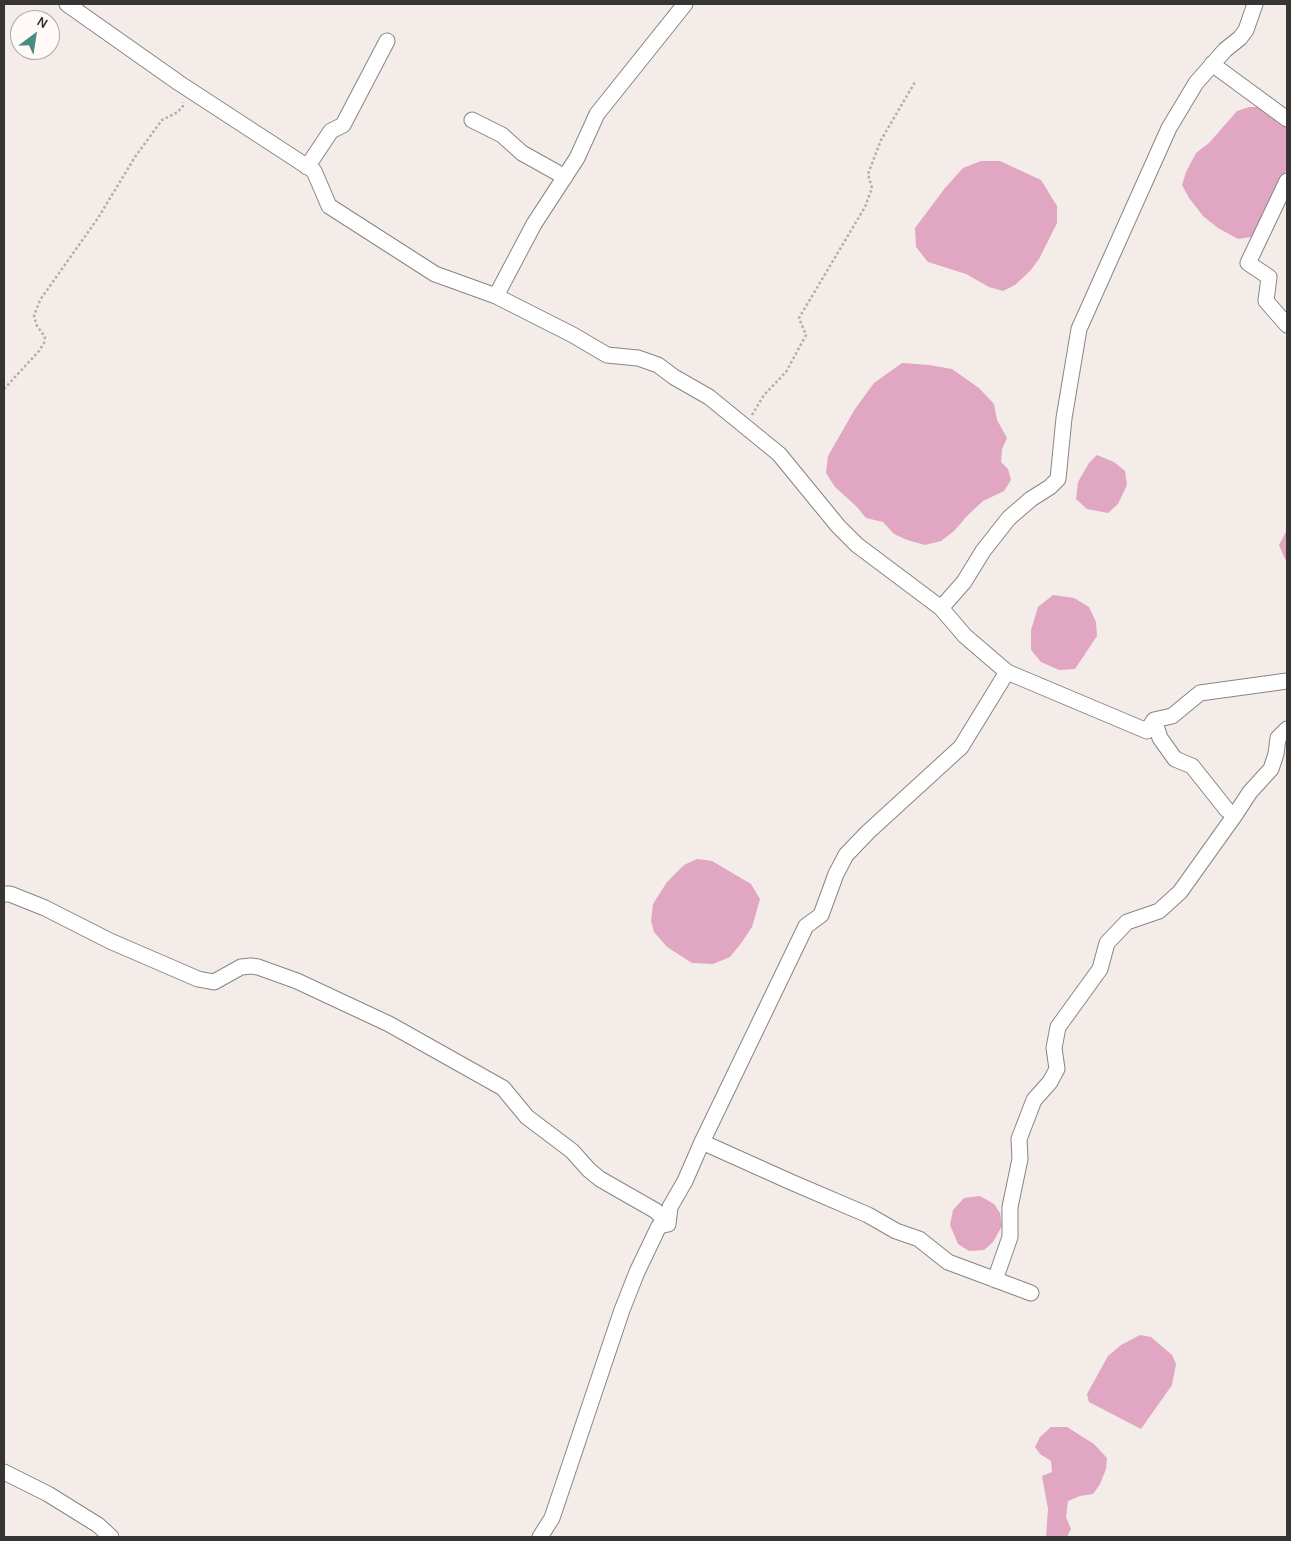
<!DOCTYPE html>
<style>
body{margin:0}
#map{position:relative;width:1291px;height:1541px;overflow:hidden;background:#f3ece9;font-family:Karla,sans-serif}
canvas{display:block}
.frame{position:absolute;inset:0;border:5px solid #373534;pointer-events:none}
.north{position:absolute;left:10px;top:10px;width:50px;height:50px;box-sizing:border-box;background:#fffaf7;border:1px solid #afaba9;border-radius:50%;rotate:31deg;font-size:14px;font-weight:700;line-height:20px;text-align:center;color:#373534}
.north::after{content:'';display:block;margin:auto;width:18px;height:22px;background:#478d83;clip-path:polygon(50% 0,100% 100%,50% 72%,0 100%)}
</style>
<div id="map">
<canvas width="1291" height="1541"></canvas>
<div class="frame"></div>
<div class="north">N</div>
</div>
<script>
const context = document.querySelector('canvas').getContext('2d');
context.lineJoin = 'round';
function fillPath(path, color) {
  context.fillStyle = color;
  context.fill(path, 'evenodd');
}
function shape(rows) {
  const path = new Path2D();
  for (const r of rows) {
    path.moveTo(r[0], r[1]);
    for (let i = 2; i < r.length; i += 2) path.lineTo(r[i], r[i + 1]);
  }
  return path;
}
function strokePath(path, color, width, dash) {
  context.strokeStyle = color;
  context.lineWidth = width;
  context.lineCap = dash ? 'butt' : 'round';
  context.setLineDash(dash || []);
  context.stroke(path);
}
fillPath(shape([
 [1249,107,1258,107,1271,114,1287,125,1287,168,1269,211,1252,237,1238,239,1218,228,1203,216,1189,198,1182,185,1186,172,1196,153,1209,143,1237,111],
 [981,161,1000,161,1041,180,1057,206,1057,223,1039,259,1030,271,1015,285,1003,291,989,287,966,274,928,262,916,247,915,228,945,188,963,168],
 [902,363,929,365,952,369,979,388,994,404,997,420,1007,438,1002,449,1001,462,1008,469,1011,480,1004,491,983,501,967,516,954,531,941,541,925,545,907,540,894,534,883,522,866,518,856,506,835,487,826,473,828,456,855,409,874,383],
 [1097,455,1114,462,1125,471,1127,485,1118,504,1108,513,1087,509,1076,499,1078,482,1089,463],
 [1287,530,1287,560,1285,559,1279,545],
 [1053,595,1074,598,1089,607,1096,622,1097,636,1075,669,1059,670,1041,662,1031,650,1031,630,1038,607],
 [697,859,712,861,751,884,760,899,752,927,742,942,730,957,713,964,692,963,667,947,654,932,651,921,653,904,667,882,684,865],
 [980,1196,994,1204,1000,1213,1002,1226,993,1242,984,1250,969,1251,958,1244,950,1225,953,1210,964,1198],
 [1140,1335,1151,1337,1172,1355,1176,1364,1172,1385,1141,1429,1089,1402,1087,1394,1108,1356,1121,1345],
 [1051,1427,1067,1427,1094,1444,1107,1458,1106,1469,1100,1484,1093,1494,1080,1496,1068,1501,1066,1517,1071,1529,1067,1537,1046,1537,1048,1509,1042,1476,1052,1472,1051,1461,1040,1454,1035,1447,1040,1437]
]), '#e1a6c1');
const street = shape([
 [67,4,179,83,314,171,329,206,435,274,496,296,573,335,607,355,638,358,658,365,674,377,709,397,779,454,838,526,857,545,941,608,965,636,1007,672,1147,731,1154,720,1172,716,1200,693,1287,681],
 [1212,64,1287,119],
 [472,120,502,135,522,153,565,177],
 [307,167,331,131,343,125,387,41],
 [1287,181,1248,263,1269,277,1266,301,1287,325],
 [496,296,534,224,577,158,597,114,685,4],
 [941,608,964,582,983,551,1009,518,1031,499,1050,487,1058,479,1064,418,1079,329,1169,128,1196,83,1225,50,1240,38,1246,30,1255,4],
 [1154,720,1160,738,1175,759,1192,766,1227,810,1235,815,1250,792,1271,769,1276,754,1278,738,1287,729],
 [4,894,10,894,45,908,110,941,198,979,214,982,241,967,251,966,258,967,297,981,389,1024,503,1088,527,1117,572,1151,589,1170,600,1179,656,1211,668,1224],
 [702,1142,791,1182,868,1215,896,1231,919,1239,948,1262,1031,1293],
 [995,1280,1010,1237,1010,1207,1020,1159,1019,1139,1034,1100,1050,1082,1057,1069,1054,1048,1058,1027,1100,969,1107,943,1127,922,1159,911,1180,892,1235,815],
 [4,1472,48,1494,98,1525,111,1537],
 [540,1537,552,1518,622,1310,637,1272,659,1226,668,1224,670,1207,685,1181,702,1142,806,926,821,915,836,874,846,855,868,832,961,747,1007,672]
]);
strokePath(street, '#8b8582', 17);
strokePath(shape([
 [4,389,39,351,44,343,45,337,37,326,34,316,40,300,98,218,135,157,162,120,178,112,183,106,183,102],
 [752,415,764,395,786,372,806,335,799,318,865,207,872,188,868,174,881,140,915,82]
]), '#b2adab', 2.5, [2.5, 2.5]);
strokePath(street, '#fff', 15);
</script>
